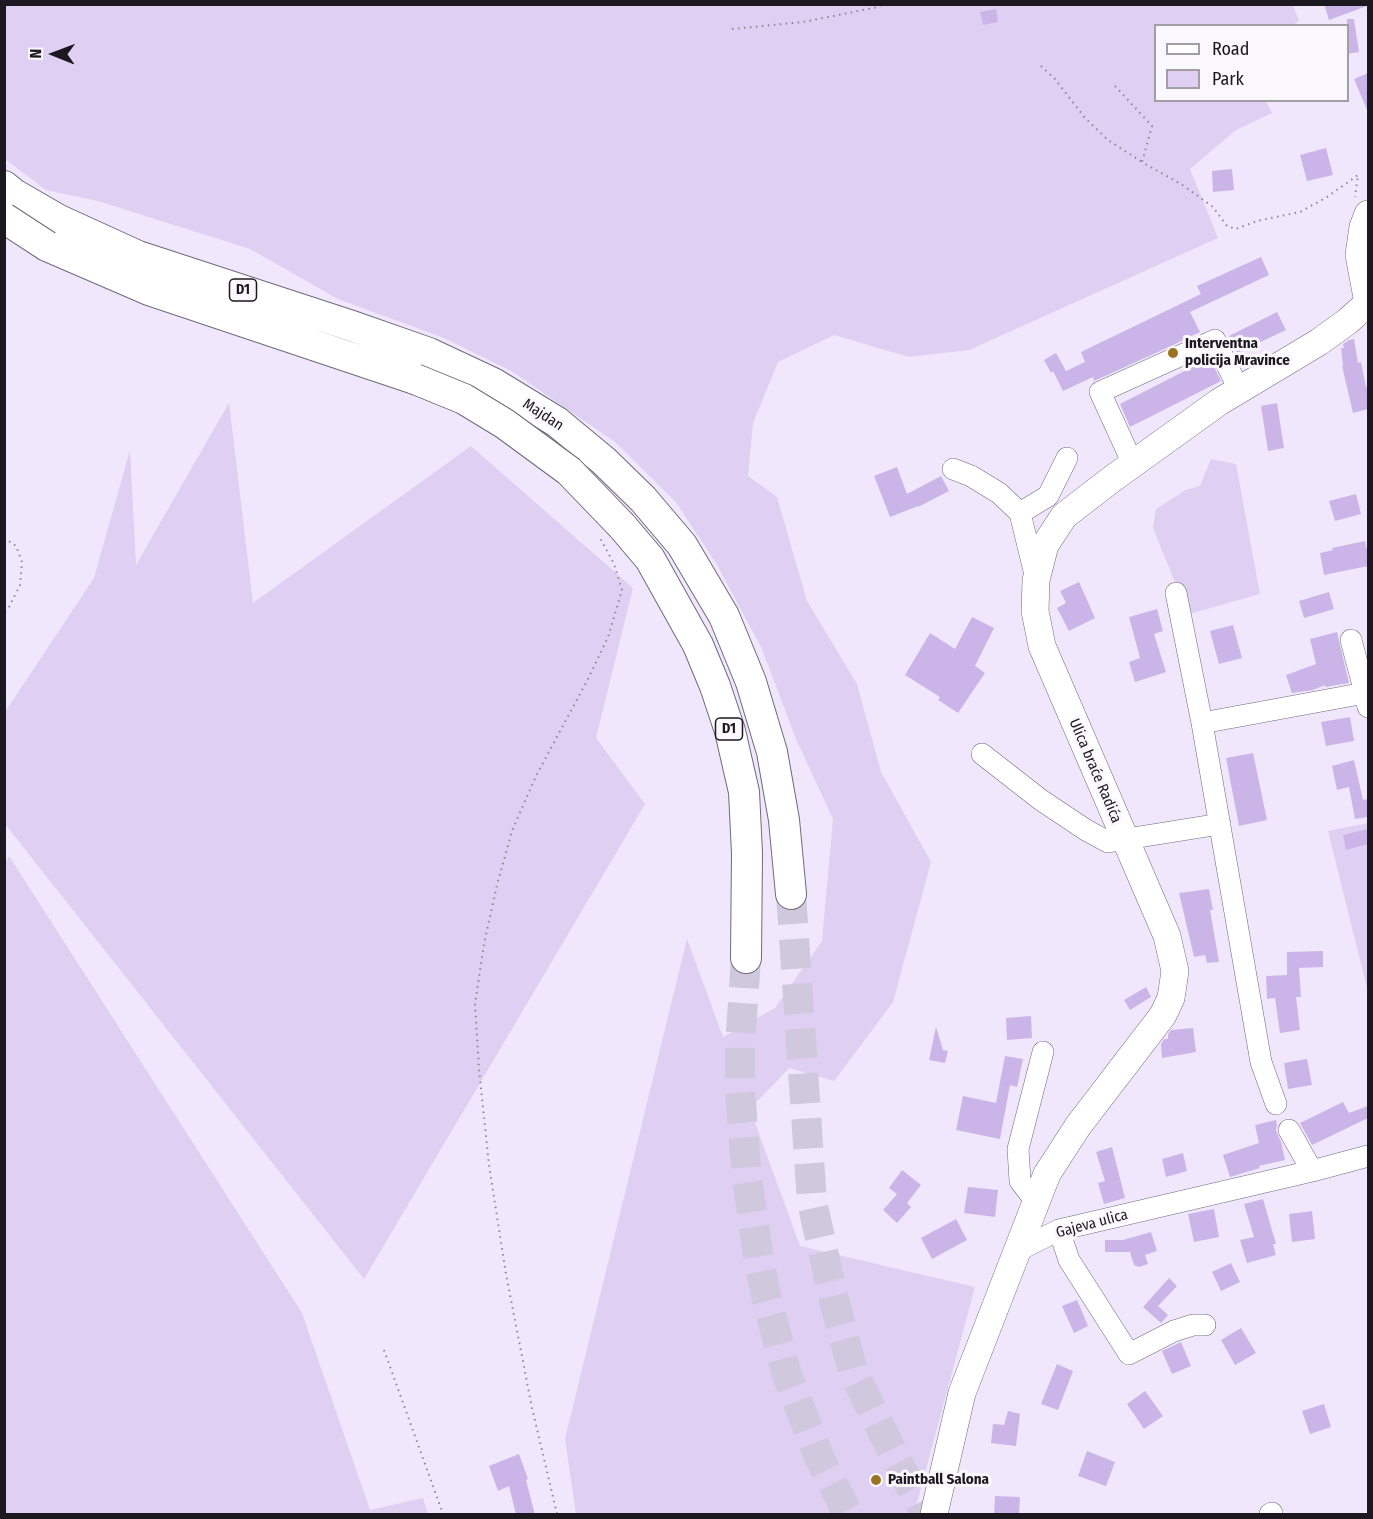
<!DOCTYPE html>
<meta charset="utf-8">
<style>
body{margin:0}
#map{position:relative;width:1373px;height:1519px;overflow:hidden;background:#f0e7fd;font-family:"Fira Sans Condensed",sans-serif}
canvas{display:block}
.frame{position:absolute;inset:0;border:6px solid #1b1820;pointer-events:none}
.legend{position:absolute;left:1154px;top:24px;width:195px;height:78px;box-sizing:border-box;background:#faf8fc;border:2px solid #a19ea4;margin:0;padding:8px 10px;list-style:none;font-size:18px;color:#1b1820}
.legend li{display:flex;align-items:center;gap:12px;height:30px}
.legend b{width:30px;border:2px solid #a19ea4}
.north{position:absolute;left:24px;top:24px;width:60px;height:60px;-webkit-text-stroke:4px #faf8fc;paint-order:stroke;rotate:271deg;font-size:16px;font-weight:700;line-height:24px;text-align:center;color:#1b1820}
.north::after{content:'';display:block;margin:auto;width:21px;height:27px;background:#1b1820;clip-path:polygon(50% 0,100% 100%,50% 72%,0 100%)}
</style>
<div id="map">
<canvas width="1373" height="1519"></canvas>
<div class="frame"></div>
<ul class="legend">
<li><b style="height:8px;background:#fff"></b>Road</li>
<li><b style="height:16px;background:#decff3"></b>Park</li>
</ul>
<div class="north">N</div>
</div>
<script>
const context = document.querySelector('canvas').getContext('2d');
context.lineJoin = 'round';
function fillPath(path, color) {
  context.fillStyle = color;
  context.fill(path, 'evenodd');
}
function shape(rows) {
  const path = new Path2D();
  for (const r of rows) {
    path.moveTo(r[0], r[1]);
    for (let i = 2; i < r.length; i += 2) path.lineTo(r[i], r[i + 1]);
  }
  return path;
}
function strokePath(path, color, width, dash) {
  context.strokeStyle = color;
  context.lineWidth = width;
  context.lineCap = dash ? 'butt' : 'round';
  context.setLineDash(dash || []);
  context.stroke(path);
}
function drawText(font, color, halo, rows, align = 'center') {
  context.font = font + ' "Fira Sans Condensed",sans-serif';
  context.lineWidth = 6;
  context.setLineDash([]);
  context.textBaseline = 'middle';
  context.strokeStyle = halo;
  context.fillStyle = color;
  for (const [text, x, y, turn = 0] of rows) {
    context.save();
    context.translate(x, y);
    context.rotate((+turn || 0) * Math.PI / 180);
    context.textAlign = isNaN(turn) ? turn : align;
    if (halo) context.strokeText(text, 0, 0);
    context.fillText(text, 0, 0);
    context.restore();
  }
}
fillPath(shape([
 [5,5,1293,5,1299,21,1293,25,1156,26,1156,100,1266,101,1272,113,1236,130,1190,169,1218,238,969,350,909,357,834,335,778,362,753,423,748,476,777,497,807,601,857,684,881,772,931,862,893,1002,834,1081,789,1068,750,1109,800,1246,975,1287,914,1514,576,1514,565,1439,687,939,723,1037,775,1008,822,941,833,819,796,739,762,649,716,563,675,501,615,442,513,372,444,338,338,299,250,249,98,201,46,190,5,159],
 [229,403,253,603,471,446,633,588,596,738,645,804,364,1279,5,824,5,712,94,578,130,450,136,565],
 [1211,459,1236,464,1260,594,1189,614,1185,585,1177,587,1153,528,1156,509,1186,490,1200,486],
 [1368,823,1368,992,1328,831],
 [9,856,302,1313,370,1510,423,1498,428,1514,5,1514,4,866]
]), '#decff3');
fillPath(shape([
 [1324,4,1367,4,1367,6,1329,20],
 [996,9,998,22,983,25,980,12],
 [1347,19,1354,19,1359,52,1347,54],
 [1368,73,1368,112,1354,79],
 [1326,148,1333,175,1307,181,1300,155],
 [1232,169,1234,190,1213,192,1212,171],
 [1261,257,1269,275,1190,312,1200,332,1169,347,1094,381,1093,377,1063,391,1053,371,1051,373,1044,360,1056,353,1066,371,1085,362,1081,352,1201,294,1197,286],
 [1277,312,1286,330,1237,353,1229,336],
 [1354,339,1358,363,1361,362,1366,387,1368,387,1368,409,1353,413,1342,366,1343,365,1341,348,1344,348,1343,344,1349,340],
 [1210,358,1221,381,1130,427,1120,404],
 [1277,403,1284,448,1268,451,1261,406],
 [897,467,907,494,941,476,949,491,918,507,918,506,890,517,874,476],
 [1356,494,1361,514,1335,521,1329,501],
 [1365,541,1366,548,1368,547,1368,566,1324,575,1320,553,1333,550,1332,548],
 [1079,582,1095,618,1069,631,1057,608,1066,603,1060,591],
 [1329,592,1334,609,1304,618,1299,601],
 [1157,609,1163,631,1154,634,1166,672,1135,682,1129,662,1140,658,1129,617],
 [972,617,994,628,975,666,985,673,958,713,938,700,940,697,905,675,930,633,955,649],
 [1233,625,1242,658,1219,664,1210,631],
 [1337,632,1349,683,1325,687,1325,685,1313,690,1292,693,1286,675,1316,664,1310,639],
 [1350,717,1354,741,1326,746,1321,722],
 [1253,753,1267,820,1239,826,1226,758],
 [1354,760,1363,800,1368,799,1368,817,1355,819,1349,787,1337,790,1332,766],
 [1367,829,1368,844,1346,850,1343,835],
 [1209,889,1213,910,1210,910,1219,962,1207,963,1205,955,1194,957,1179,893],
 [1323,951,1323,967,1299,968,1301,997,1296,997,1300,1030,1280,1033,1275,998,1267,999,1266,976,1287,975,1287,952],
 [1146,987,1151,997,1130,1010,1124,1000],
 [1031,1016,1032,1038,1007,1040,1006,1018],
 [936,1027,943,1050,948,1051,945,1063,929,1060],
 [1193,1028,1196,1052,1162,1058,1161,1044,1164,1039,1168,1039,1168,1034,1171,1030],
 [1005,1056,1023,1059,1017,1087,1010,1085,1000,1139,956,1130,963,1096,996,1103],
 [1307,1059,1312,1085,1288,1089,1284,1063],
 [1343,1102,1349,1113,1368,1106,1368,1118,1312,1145,1300,1123],
 [1276,1120,1277,1125,1276,1130,1281,1142,1285,1160,1259,1166,1260,1168,1230,1177,1223,1155,1259,1143,1255,1125],
 [1112,1147,1125,1198,1104,1204,1098,1183,1105,1181,1096,1152],
 [1183,1153,1187,1171,1166,1177,1162,1159],
 [902,1170,921,1185,907,1203,911,1207,897,1223,883,1210,897,1194,889,1188],
 [968,1187,998,1190,995,1217,964,1213],
 [1263,1199,1276,1244,1273,1244,1276,1255,1247,1263,1240,1240,1254,1237,1244,1204],
 [1214,1209,1219,1237,1194,1242,1188,1214],
 [1312,1211,1315,1239,1292,1242,1289,1214],
 [956,1219,967,1240,932,1259,921,1238],
 [1151,1232,1157,1251,1145,1255,1148,1264,1139,1267,1134,1265,1130,1252,1105,1252,1105,1240,1123,1240],
 [1231,1263,1240,1282,1221,1291,1212,1272],
 [1169,1278,1177,1286,1158,1306,1168,1315,1161,1323,1143,1307],
 [1077,1300,1088,1326,1074,1333,1062,1306],
 [1241,1328,1256,1353,1235,1365,1221,1340],
 [1181,1342,1191,1366,1172,1374,1162,1351],
 [1057,1364,1073,1371,1058,1410,1041,1404],
 [1145,1391,1163,1416,1144,1429,1127,1404],
 [1324,1404,1331,1427,1310,1434,1302,1411],
 [1008,1411,1020,1414,1016,1446,991,1443,993,1424,1004,1425],
 [1087,1451,1115,1462,1106,1486,1078,1476],
 [519,1454,528,1479,526,1480,535,1515,516,1515,509,1486,498,1491,489,1466],
 [995,1496,1020,1497,1019,1515,994,1515]
]), '#cbb5e8');
strokePath(shape([
 [791,894,812,1202,834,1300,853,1371,897,1461,926,1514],
 [746,958,740,1046,740,1091,747,1179,759,1261,767,1300,787,1375,820,1459,848,1514]
]), '#d0c8dc', 30, [30, 15]);
const minor = shape([
 [1133,464,1100,392,1215,340,1239,390],
 [953,469,971,476,999,493,1020,513,1036,579],
 [1020,513,1048,496,1067,458],
 [1176,593,1202,723,1261,1062,1276,1104],
 [1351,640,1365,693],
 [1202,723,1365,693,1368,707],
 [982,754,1041,800,1086,830,1108,842,1220,824],
 [1289,1130,1312,1171],
 [1036,1202,1020,1181,1018,1149,1043,1052],
 [1059,1230,1069,1260,1129,1354,1174,1331,1193,1325,1205,1325],
 [1017,1251,1059,1230,1312,1171,1368,1156],
 [1270,1514,1272,1513]
]);
const major = shape([
 [934,1514,962,1393,1047,1174,1078,1126,1163,1015,1171,998,1175,971,1167,936,1042,646,1035,611,1036,580,1045,545,1064,516,1112,479,1219,402,1319,342,1348,321,1368,303,1359,255,1363,227,1368,214]
]);
const highway = shape([
 [4,186,14,194,59,220,138,256,352,326,429,353,493,383,557,422,604,461,643,499,682,545,724,616,751,682,772,752,784,820,791,894],
 [47,246,149,290,415,379],
 [622,526,650,559,698,645,715,686,730,731,744,792,747,853,746,958]
]);
strokePath(minor, '#71697b', 22);
strokePath(major, '#71697b', 28);
strokePath(highway, '#71697b', 32);
strokePath(shape([
 [732,29,803,22,878,7,883,4],
 [1041,66,1055,79,1085,118,1108,140,1142,162],
 [1115,86,1152,126,1142,162,1184,186,1213,207,1227,226,1236,229,1257,221,1300,212,1327,197,1358,175,1355,197],
 [4,538,16,546,22,562,20,585,8,609,4,612],
 [384,1350,443,1514],
 [557,1514,532,1408,506,1274,489,1165,479,1069,475,1004,484,944,497,885,512,831,536,776,588,679,608,637,622,590,614,564,599,536]
]), '#8c8695', 2, [1.5, 4.5]);
strokePath(minor, '#fff', 21);
strokePath(major, '#fff', 27);
strokePath(highway, '#fff', 30);
const highwayBridge = shape([
 [4,218,47,246],
 [415,379,464,399,505,424,569,471,622,526]
]);
strokePath(highwayBridge, '#71697b', 32, []);
strokePath(highwayBridge, '#fff', 30);
for (const [x, y, r, color] of [
 [1173,353,6,"#9b7421"],
 [876,1480,6,"#9b7421"]
]) {
  const dot = new Path2D();
  dot.arc(x, y, r, 0, 2 * Math.PI);
  context.fillStyle = color;
  context.fill(dot);
  strokePath(dot, '#faf8fc', 2);
}
for (const [x, y, w] of [
 [243,290,27],
 [729,729,27]
]) {
  const box = new Path2D();
  box.roundRect(x - w / 2, y - 11, w, 22, 4.5);
  context.fillStyle = '#faf8fc';
  context.fill(box);
  strokePath(box, '#1b1820', 1.5);
}
drawText('bold 14px', '#1b1820', null, [
 ["D1",243,290],
 ["D1",729,729]
]);
drawText('bold 15px', '#1b1820', '#faf8fc', [
 ["Interventna",1185,344],
 ["policija Mravince",1185,361],
 ["Paintball Salona",888,1480]
], 'left');
drawText('15px', '#1b1820', '#faf8fc', [
 ["Majdan",543,415,33],
 ["Ulica braće Radića",1095,771,67],
 ["Gajeva ulica",1092,1224,-15]
]);
</script>
